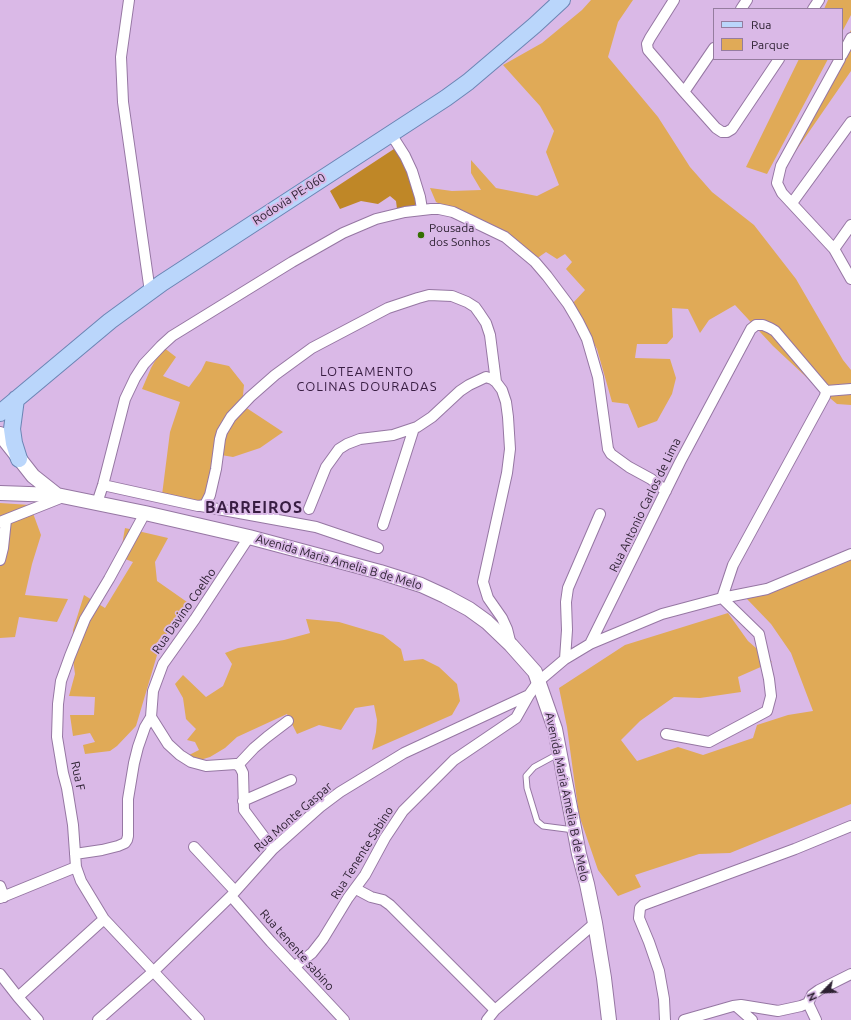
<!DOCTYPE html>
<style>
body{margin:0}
#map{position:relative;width:851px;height:1020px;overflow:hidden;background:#dab9e7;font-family:Ubuntu,sans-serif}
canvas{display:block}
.legend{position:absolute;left:713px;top:8px;width:130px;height:52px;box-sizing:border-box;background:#dab9e7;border:1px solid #957d9f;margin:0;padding:5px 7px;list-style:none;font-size:12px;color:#2e2233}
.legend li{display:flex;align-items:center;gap:8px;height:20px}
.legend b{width:20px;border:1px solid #957d9f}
.north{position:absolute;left:803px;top:972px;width:40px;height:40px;-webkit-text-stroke:3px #dab9e7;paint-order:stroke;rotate:246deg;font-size:11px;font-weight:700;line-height:16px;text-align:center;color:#2e2233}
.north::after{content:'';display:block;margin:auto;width:14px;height:18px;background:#2e2233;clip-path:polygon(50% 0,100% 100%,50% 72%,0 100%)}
</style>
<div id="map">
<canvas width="851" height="1020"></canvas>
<ul class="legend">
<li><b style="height:5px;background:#bad6fb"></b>Rua</li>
<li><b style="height:11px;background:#e0aa57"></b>Parque</li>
</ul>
<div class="north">N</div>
</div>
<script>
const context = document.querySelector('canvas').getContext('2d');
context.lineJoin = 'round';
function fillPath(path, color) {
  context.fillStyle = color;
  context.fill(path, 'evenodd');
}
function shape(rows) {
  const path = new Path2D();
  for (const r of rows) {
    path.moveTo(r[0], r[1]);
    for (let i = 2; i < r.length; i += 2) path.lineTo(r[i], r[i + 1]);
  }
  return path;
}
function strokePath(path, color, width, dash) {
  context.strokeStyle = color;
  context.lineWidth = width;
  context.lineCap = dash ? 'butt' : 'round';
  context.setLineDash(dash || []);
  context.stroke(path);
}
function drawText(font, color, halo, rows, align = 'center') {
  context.font = font + ' Ubuntu,sans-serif';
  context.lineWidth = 4;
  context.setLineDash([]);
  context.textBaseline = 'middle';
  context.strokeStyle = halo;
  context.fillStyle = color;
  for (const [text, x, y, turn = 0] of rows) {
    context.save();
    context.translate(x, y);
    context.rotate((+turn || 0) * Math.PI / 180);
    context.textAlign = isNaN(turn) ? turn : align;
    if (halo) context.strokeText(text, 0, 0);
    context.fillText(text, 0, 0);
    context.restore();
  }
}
fillPath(shape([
 [591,0,633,0,618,22,608,57,658,117,690,167,712,192,754,225,796,279,843,360,851,370,851,405,837,404,818,388,773,346,735,305,709,320,700,333,688,309,672,308,673,337,667,344,637,344,635,358,670,359,676,378,672,394,657,421,638,428,628,404,612,402,597,349,572,304,585,290,566,269,572,262,565,254,557,259,546,252,536,259,484,226,436,202,430,188,452,191,481,190,471,173,471,160,496,188,537,196,559,185,546,152,554,131,540,106,503,65,542,43,582,10],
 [828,0,851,0,851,15,842,32,842,9,824,9],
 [851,30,851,71,782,171,842,48],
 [799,59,828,59,767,174,746,167],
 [163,347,176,357,163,376,189,387,201,371,206,361,229,366,244,385,242,405,283,432,260,448,233,457,215,454,211,479,203,503,162,495,170,432,180,402,142,389,151,368],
 [0,503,30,505,41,535,32,564,25,595,68,599,57,622,19,617,15,637,0,638],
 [125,528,168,538,155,562,157,581,187,602,160,645,136,726,117,746,110,751,85,754,83,745,95,742,90,733,73,736,70,715,94,715,95,697,69,696,75,674,72,652,73,630,84,595,105,608,133,562,120,557],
 [851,559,851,804,730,853,699,854,635,875,641,887,618,896,598,870,579,815,567,727,559,688,625,645,728,613,748,641,772,662,738,677,741,692,700,698,674,697,640,721,621,740,637,761,678,747,703,755,753,738,757,725,788,715,813,711,791,653,771,624,747,599,835,567],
 [306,619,339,622,383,635,401,649,404,661,423,659,439,667,457,684,460,701,452,715,372,750,376,732,377,720,374,705,355,708,341,730,319,725,297,734,287,714,237,737,225,748,210,757,200,760,187,756,199,750,195,742,187,740,196,729,186,719,183,698,175,684,183,675,206,697,223,686,228,674,232,664,225,653,238,648,284,640,310,633]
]), '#e0aa57');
fillPath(shape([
 [397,147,417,196,415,205,397,209,396,201,390,196,378,204,361,201,340,209,330,191]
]), '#bf8727');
const lane = shape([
 [558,754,534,767,526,776,527,788,537,821,543,826,574,830]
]);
const street = shape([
 [129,0,121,57,123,102,150,292],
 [674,0,650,38,647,44,648,50,684,92,716,128,722,132,727,132,732,129,779,59],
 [741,9,747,0],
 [813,9,819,0],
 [842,55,851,38],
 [840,59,781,166,777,183,782,193,834,249,851,279],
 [684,92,714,48],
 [391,134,405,156,412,171,420,197,422,209],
 [792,203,851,122],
 [834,249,851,225],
 [826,391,851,389],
 [103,485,198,506,205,505,210,495,216,469,220,439,222,432,231,417,250,397,275,375,312,348,388,308,418,298,429,295,452,296,467,302,475,307,480,314,486,323,490,335,496,382],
 [97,503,103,485,125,399,135,378,144,364,161,346,172,336,292,262,343,233,376,219,405,212,431,209,439,209,453,212,505,237,535,262,547,276,568,304,578,321,587,339,598,377,608,449,611,454,629,467,651,479,666,491],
 [201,506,316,527,378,548],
 [309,509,326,467,339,449,347,444,360,439,393,435,417,427,432,417,460,391,469,385,486,377,492,379,496,382,502,390,506,402,508,417,510,449,507,473,483,582,488,598,502,618,507,629,511,645],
 [145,513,109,579,85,619,70,656,61,681,58,704,57,737,63,773,67,788,73,825,76,867,81,881,104,919,199,1020],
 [0,522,63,497],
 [383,525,414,428],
 [249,537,195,619,163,664,153,691,151,717,168,744,180,755,191,762,206,766,236,764,240,767,243,773,244,810,273,849],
 [0,560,3,548,6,520],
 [590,644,662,614,722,598,767,589,851,554],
 [565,659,567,630,566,602,568,588,600,514],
 [666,734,709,742,767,711,771,696,769,679,759,634,722,598,733,565,825,396,826,391],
 [238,765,254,748,267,737,288,721],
 [243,801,291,780],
 [194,847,235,891],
 [75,854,102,850,118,846,125,843,127,840,128,836,128,799,134,763,138,747,145,727,151,717],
 [0,886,4,897],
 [356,889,371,897,383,900,390,905,495,1010],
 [231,896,271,942,344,1020],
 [0,898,76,867],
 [294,967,312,953,323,939,348,898,365,875,385,838,403,811,454,760,516,718,529,695],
 [0,974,18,997,38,1020],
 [18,997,104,919],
 [808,1003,816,1020],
 [736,1006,752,1020],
 [98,1020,154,971,231,896,273,849,320,807,340,792,404,753,529,695,539,681,565,659,590,644,680,462,751,329,756,325,763,325,770,328,775,331,826,391],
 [487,1020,495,1010,595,923],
 [665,1020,664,999,659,971,649,942,639,918,640,908,643,905,795,849,851,826],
 [684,1020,733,1006,741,1005,778,1011,801,1006,808,1003,812,995,819,990,851,974]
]);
const secondary = shape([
 [0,434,33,476,57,495],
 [0,493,57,495,145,513,249,537,380,572,421,585,445,596,469,609,487,622,511,645,535,672,555,729,579,854,587,884,595,923,604,978,609,1020]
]);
const primary = shape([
 [16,399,12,429,14,443,19,459],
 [0,413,110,321,162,283,446,98,468,82,535,25,562,0]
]);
strokePath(lane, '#9677a3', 7);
strokePath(street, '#9677a3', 12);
strokePath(secondary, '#9677a3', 16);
strokePath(primary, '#6b85b4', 18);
strokePath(lane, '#fff', 5);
strokePath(street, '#fff', 10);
strokePath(secondary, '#fff', 14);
strokePath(primary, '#bad6fb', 16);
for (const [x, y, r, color] of [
 [421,235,4,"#346f00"]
]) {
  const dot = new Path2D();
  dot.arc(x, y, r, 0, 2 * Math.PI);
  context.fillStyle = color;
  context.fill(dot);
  strokePath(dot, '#dab9e7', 1.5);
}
drawText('12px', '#2e2233', '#dab9e7', [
 ["Rodovia PE-060",289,199,-33],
 ["Rua Antonio Carlos de Lima",645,505,-64],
 ["Avenida Maria Amelia B de Melo",339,562,16],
 ["Rua Davino Coelho",184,611,-55],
 ["Rua F",78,776,78],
 ["Avenida Maria Amelia B de Melo",567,797,78],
 ["Rua Monte Gaspar",293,817,-41],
 ["Rua Tenente Sabino",362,853,-58],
 ["Rua tenente sabino",297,950,48]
]);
drawText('12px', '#2e2233', '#dab9e7', [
 ["Pousada",429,228],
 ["dos Sonhos",429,242]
], 'left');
context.letterSpacing = '1px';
drawText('13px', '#381d42', '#dab9e7', [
 ["LOTEAMENTO",367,372],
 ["COLINAS DOURADAS",367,387]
]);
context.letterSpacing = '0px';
context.letterSpacing = '1px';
drawText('bold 16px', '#381d42', '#dab9e7', [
 ["BARREIROS",254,508]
]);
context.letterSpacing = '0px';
</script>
